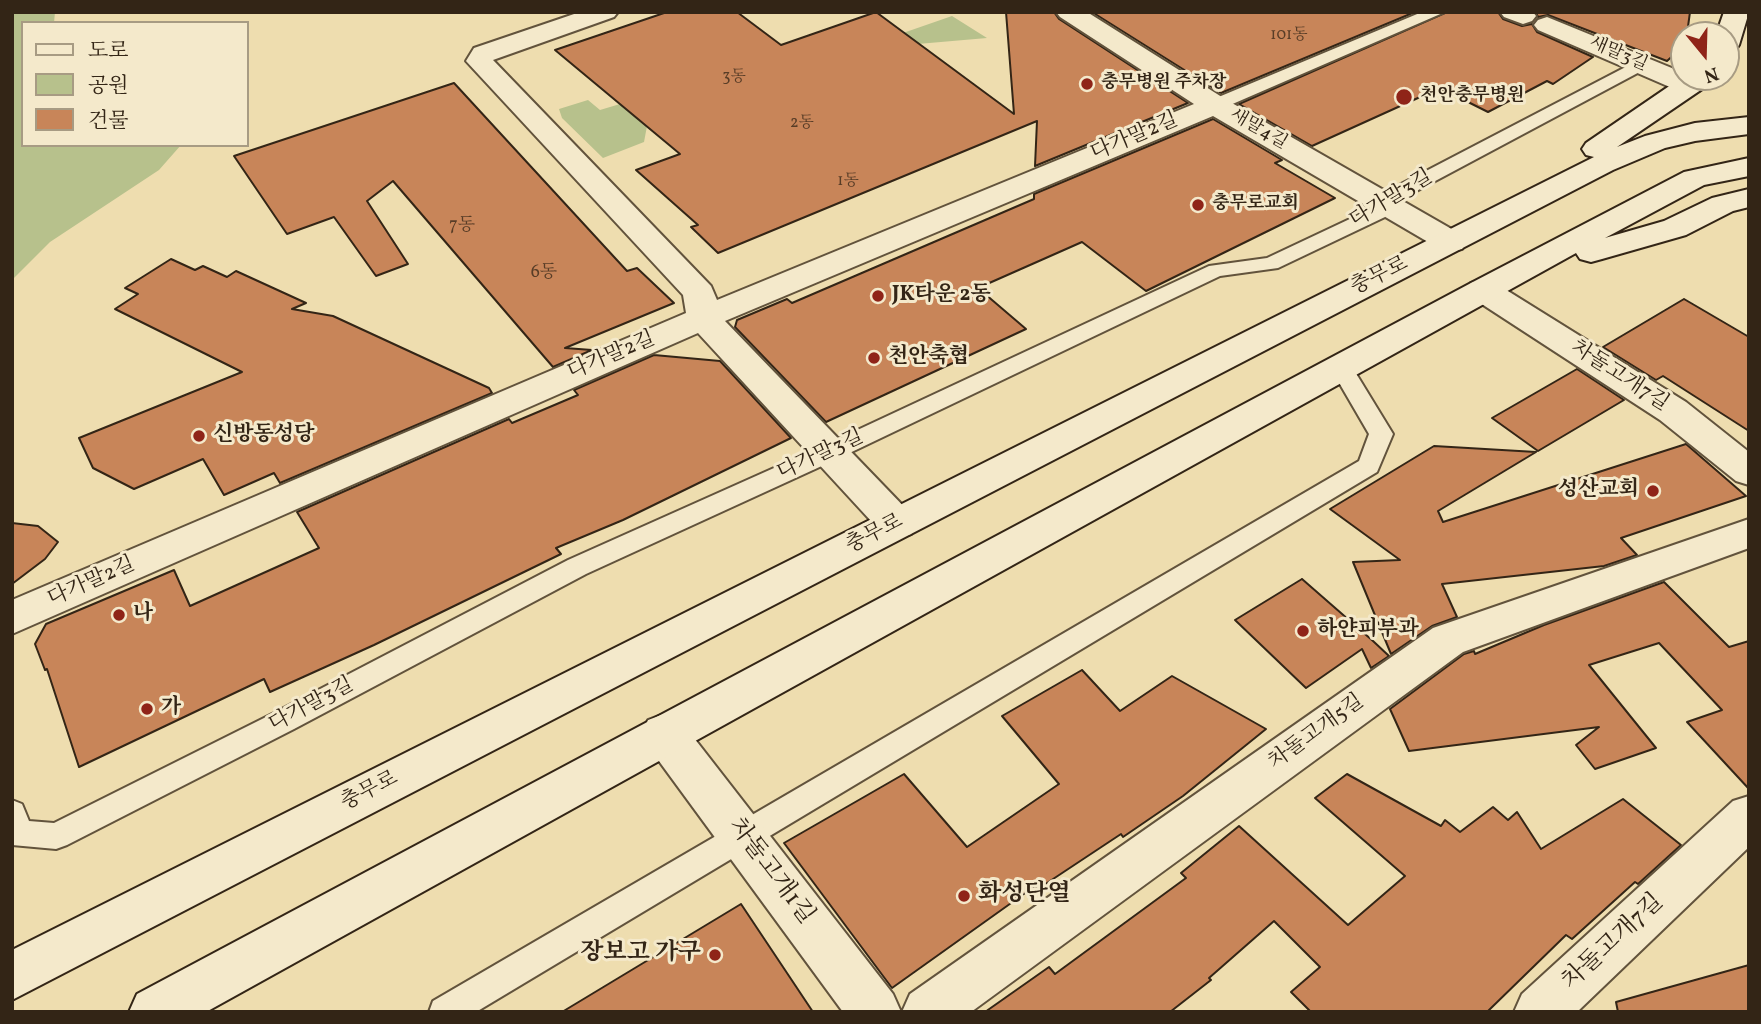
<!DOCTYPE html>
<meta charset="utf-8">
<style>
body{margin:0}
#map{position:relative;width:1761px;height:1024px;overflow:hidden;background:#eeddaf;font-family:Vollkorn,"Noto Serif KR",serif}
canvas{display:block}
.frame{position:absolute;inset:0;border:14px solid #332516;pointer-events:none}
.legend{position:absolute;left:21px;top:21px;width:228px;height:126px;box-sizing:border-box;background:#f4e9cb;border:2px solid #a79b83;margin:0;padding:9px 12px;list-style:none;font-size:21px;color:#332516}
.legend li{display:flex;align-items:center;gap:14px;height:35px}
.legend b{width:35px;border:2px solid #a79b83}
.north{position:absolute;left:1670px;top:21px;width:70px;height:70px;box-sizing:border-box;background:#f4e9cb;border:2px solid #a79b83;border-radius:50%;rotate:161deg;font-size:19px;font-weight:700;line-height:28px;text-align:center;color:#332516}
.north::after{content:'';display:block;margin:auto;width:24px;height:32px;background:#8f2418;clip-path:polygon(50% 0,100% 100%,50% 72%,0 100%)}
</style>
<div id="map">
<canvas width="1761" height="1024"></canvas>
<div class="frame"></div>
<ul class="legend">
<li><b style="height:9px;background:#f4e9cb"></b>도로</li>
<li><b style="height:19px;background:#b7c18c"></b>공원</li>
<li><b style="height:19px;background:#c88559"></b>건물</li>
</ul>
<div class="north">N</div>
</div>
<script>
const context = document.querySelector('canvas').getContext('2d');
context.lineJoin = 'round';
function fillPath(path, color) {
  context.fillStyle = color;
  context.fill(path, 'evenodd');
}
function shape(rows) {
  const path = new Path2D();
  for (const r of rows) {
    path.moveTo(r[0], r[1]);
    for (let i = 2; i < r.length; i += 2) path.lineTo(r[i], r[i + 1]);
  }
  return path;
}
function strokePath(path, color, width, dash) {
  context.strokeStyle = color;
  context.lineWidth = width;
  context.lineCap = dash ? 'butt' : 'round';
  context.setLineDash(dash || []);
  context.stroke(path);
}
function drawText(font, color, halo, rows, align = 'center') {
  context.font = font + ' Vollkorn,"Noto Serif KR",serif';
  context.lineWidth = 6;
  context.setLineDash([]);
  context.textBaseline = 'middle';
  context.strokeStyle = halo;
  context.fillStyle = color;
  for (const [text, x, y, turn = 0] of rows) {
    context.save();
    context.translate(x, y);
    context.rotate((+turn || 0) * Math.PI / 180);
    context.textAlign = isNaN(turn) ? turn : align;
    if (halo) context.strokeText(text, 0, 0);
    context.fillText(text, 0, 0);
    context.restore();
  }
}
fillPath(shape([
 [12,12,55,12,54,23,23,23,23,145,181,145,159,170,50,242,12,280],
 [952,16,987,38,883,47,903,33],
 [588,100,600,110,620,104,647,126,644,142,603,158,562,118,559,109]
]), '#b7c18c');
const building = shape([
 [667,12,737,12,781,45,876,12,1014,114,1006,12,1054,12,1059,19,1188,103,1035,166,1037,121,718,253,691,227,698,225,636,170,680,154,555,50,667,12],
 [1092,12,1415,12,1221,93,1092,12],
 [1447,12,1498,12,1503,19,1522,26,1532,24,1537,32,1593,57,1553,84,1547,81,1488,112,1440,88,1312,146,1239,104,1447,12],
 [1536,12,1690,12,1687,34,1679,50,1667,61,1548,15,1538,17,1536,12],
 [454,83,627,271,637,268,674,303,565,348,592,350,553,367,393,181,367,201,408,264,376,276,334,217,287,234,234,156,454,83],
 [1213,119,1282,160,1275,163,1335,198,1146,291,1082,242,978,288,1026,329,826,422,735,327,737,320,787,299,792,303,1034,199,1034,194,1213,119],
 [171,259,195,270,203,266,227,277,236,271,306,303,292,309,333,316,489,388,492,393,280,483,274,473,224,495,203,459,134,489,93,468,79,438,242,372,115,309,138,294,125,288,171,259],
 [1684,299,1749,337,1749,431,1663,376,1656,380,1603,347,1684,299],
 [654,355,720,361,791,438,623,520,556,548,561,554,374,645,270,692,264,679,79,767,47,669,45,670,35,644,46,624,174,570,190,606,319,548,297,512,509,419,512,423,578,395,574,390,654,355],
 [1577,369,1624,400,1538,451,1492,418,1577,369],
 [1686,444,1746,496,1621,538,1637,555,1604,566,1442,584,1457,617,1432,626,1391,654,1353,562,1400,560,1330,509,1434,446,1536,452,1438,511,1443,522,1686,444],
 [12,523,38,526,58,542,45,559,12,584,12,523],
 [1302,579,1373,641,1389,656,1371,668,1362,649,1306,688,1235,620,1302,579],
 [1664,582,1729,647,1749,641,1749,789,1687,722,1722,710,1659,643,1589,665,1656,748,1595,769,1576,745,1599,727,1409,751,1390,709,1464,654,1474,651,1475,654,1544,625,1664,582],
 [1082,670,1120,711,1172,676,1266,729,1183,796,1123,837,1121,834,1038,889,1035,886,892,988,784,843,904,774,967,847,1059,784,1002,716,1082,670],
 [1347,774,1441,826,1445,820,1460,832,1493,807,1508,820,1517,812,1541,849,1623,799,1681,845,1638,884,1635,882,1572,939,1566,935,1487,1012,1311,1012,1291,992,1320,967,1274,921,1209,978,1211,980,1170,1012,985,1012,1049,967,1055,974,1186,878,1181,873,1239,826,1348,925,1405,876,1315,798,1347,774],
 [741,904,813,1012,562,1012,741,904],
 [1749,965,1749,1012,1618,1012,1616,1002,1749,965]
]);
fillPath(building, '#c88559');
strokePath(building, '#332516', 2);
const lane = shape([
 [1422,12,1445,12,1221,109,1209,109,1206,105,1209,101,1422,12],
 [1641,59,1650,64,1647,68,1394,203,1385,217,1278,268,1220,276,837,459,586,574,294,729,67,845,56,849,12,845,12,800,22,804,29,821,54,823,274,713,568,560,821,447,1209,266,1267,258,1371,209,1380,195,1641,59],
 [1341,360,1349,362,1393,434,1377,472,476,1012,429,1012,433,1001,1359,461,1369,434,1330,367,1333,362,1341,360]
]);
const street = shape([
 [580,12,618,12,614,17,493,60,711,286,717,300,1194,104,1060,17,1056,12,1087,12,1225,99,1462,235,1467,242,1462,249,1451,251,1440,249,1213,116,725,321,911,514,916,524,911,534,897,538,883,534,698,333,12,634,12,600,686,313,683,295,466,61,474,48,580,12],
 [1500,12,1533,12,1536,16,1532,21,1523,24,1504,17,1500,12],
 [1547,17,1684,73,1684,77,1699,79,1703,85,1699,91,1689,93,1679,91,1538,30,1534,25,1538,20,1547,17],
 [1483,280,1495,283,1686,402,1749,452,1749,485,1736,481,1660,420,1471,297,1467,290,1471,283,1483,280],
 [1749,519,1749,548,1463,652,971,1012,902,1012,910,994,1433,628,1749,519],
 [664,714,680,720,893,994,901,1012,843,1012,648,746,642,733,648,720,664,714],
 [1749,796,1749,847,1577,1012,1514,1012,1522,994,1733,801,1749,796]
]);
const secondary = shape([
 [1724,12,1749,12,1739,45,1735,51,1726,53,1726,35,1716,35,1724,12],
 [1684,76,1715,77,1711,83,1617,147,1645,136,1695,123,1749,117,1749,134,1695,141,1665,148,1613,170,12,1000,12,950,1594,157,1586,155,1582,149,1586,143,1684,76],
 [1749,158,1749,176,1704,185,1605,238,1664,221,1712,198,1749,189,1749,207,1733,211,1686,235,1602,259,1591,262,1580,259,1576,253,206,1012,129,1012,137,994,1471,283,1684,172,1749,158]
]);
strokePath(lane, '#62533c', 4);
strokePath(street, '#62533c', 4);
strokePath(secondary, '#332516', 4);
fillPath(lane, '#f4e9cb');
fillPath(street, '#f4e9cb');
fillPath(secondary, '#f4e9cb');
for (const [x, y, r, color] of [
 [1087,84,7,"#8f2418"],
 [1404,97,9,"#8f2418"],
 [1198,205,7,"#8f2418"],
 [878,296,7,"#8f2418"],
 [874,358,7,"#8f2418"],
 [199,436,7,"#8f2418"],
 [1653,491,7,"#8f2418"],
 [119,615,7,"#8f2418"],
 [1303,631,7,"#8f2418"],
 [147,709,7,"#8f2418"],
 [964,896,7,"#8f2418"],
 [715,955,7,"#8f2418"]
]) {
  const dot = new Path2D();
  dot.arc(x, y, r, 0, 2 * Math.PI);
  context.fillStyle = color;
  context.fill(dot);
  strokePath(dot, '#f4e9cb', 2.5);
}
drawText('16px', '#583d27', null, [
 ["101동",1289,36],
 ["3동",734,78],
 ["2동",802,124],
 ["1동",848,182]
]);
drawText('18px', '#332516', '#f4e9cb', [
 ["새말3길",1618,55,23],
 ["새말4길",1258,130,30]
]);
drawText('bold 18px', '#332516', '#f4e9cb', [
 ["충무병원 주차장",1101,84],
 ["천안충무병원",1420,97],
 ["충무로교회",1212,205]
], 'left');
drawText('18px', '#583d27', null, [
 ["7동",462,227],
 ["6동",544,274]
]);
drawText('21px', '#332516', '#f4e9cb', [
 ["다가말2길",1135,138,-23],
 ["다가말3길",1392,200,-31],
 ["충무로",1380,277,-26],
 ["다가말2길",612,357,-23],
 ["차돌고개7길",1619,377,33],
 ["다가말3길",821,456,-25],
 ["충무로",875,535,-27],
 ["다가말2길",92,583,-24],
 ["다가말3길",312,706,-28],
 ["차돌고개5길",1317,733,-36],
 ["충무로",370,792,-27]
]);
drawText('bold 21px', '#332516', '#f4e9cb', [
 ["JK타운 2동",892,296],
 ["천안축협",888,358],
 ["신방동성당",213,436],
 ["성산교회",1639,491,"right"],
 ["나",133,615],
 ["하얀피부과",1317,631],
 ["가",161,709]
], 'left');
drawText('24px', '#332516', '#f4e9cb', [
 ["차돌고개1길",770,872,53],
 ["차돌고개7길",1614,943,-43]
]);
drawText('bold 24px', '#332516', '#f4e9cb', [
 ["화성단열",978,896],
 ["장보고 가구",701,955,"right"]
], 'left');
</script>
